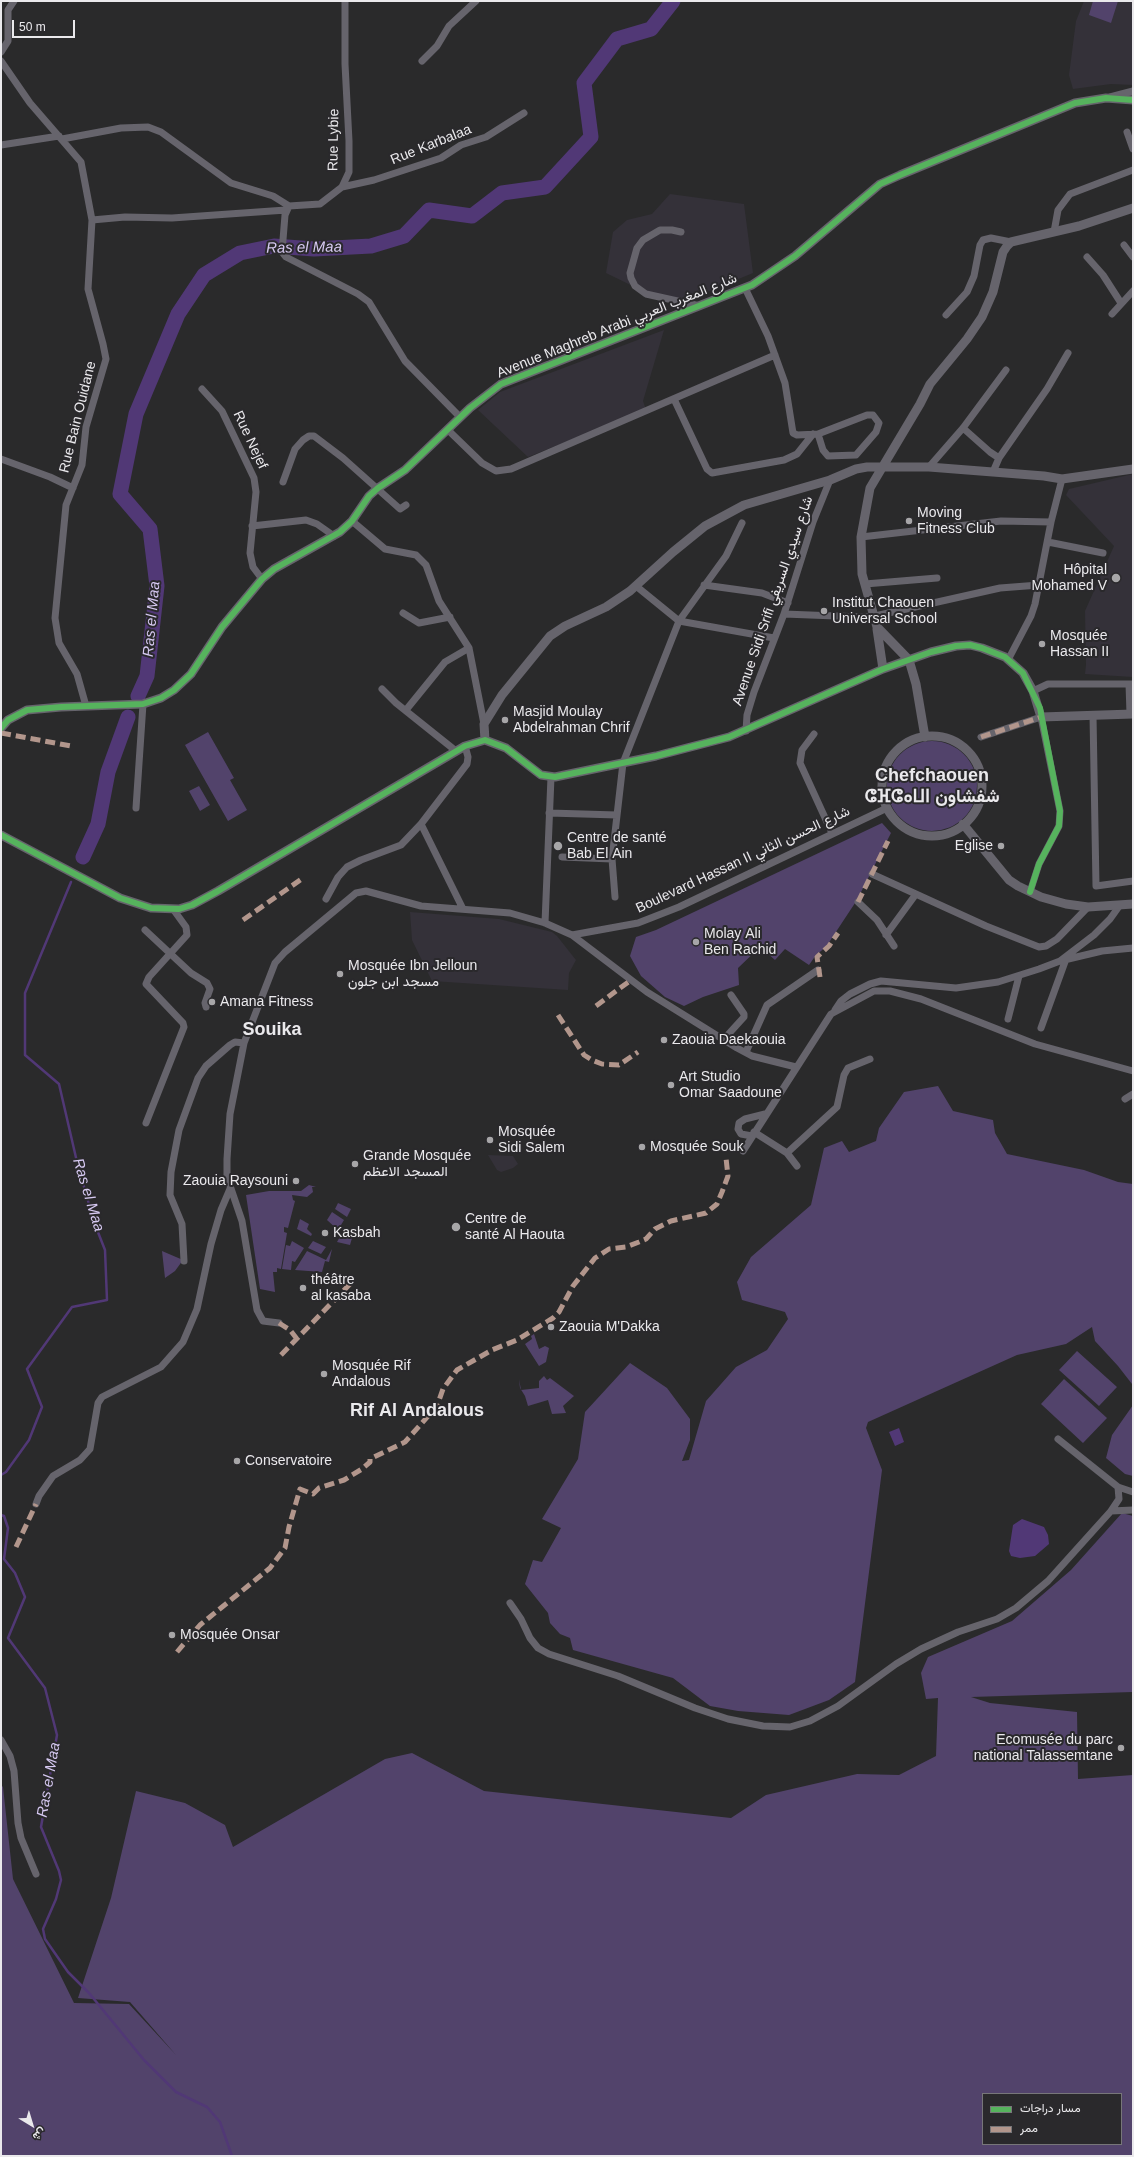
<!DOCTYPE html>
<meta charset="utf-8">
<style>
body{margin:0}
#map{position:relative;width:1134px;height:2157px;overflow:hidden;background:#2a2a2b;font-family:Arial,Vazirmatn,sans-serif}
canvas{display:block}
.frame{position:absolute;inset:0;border:2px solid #eae9ec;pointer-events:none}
.legend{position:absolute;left:982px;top:2093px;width:140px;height:52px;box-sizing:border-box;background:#2a292c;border:1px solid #777679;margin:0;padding:5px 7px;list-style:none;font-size:12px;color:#eae9ec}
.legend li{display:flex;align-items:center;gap:8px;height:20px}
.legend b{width:20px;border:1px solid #777679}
.north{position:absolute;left:12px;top:2105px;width:40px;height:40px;-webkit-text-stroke:3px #2a292c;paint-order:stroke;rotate:142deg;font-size:11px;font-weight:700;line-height:16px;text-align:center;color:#eae9ec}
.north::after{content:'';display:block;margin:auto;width:14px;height:18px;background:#eae9ec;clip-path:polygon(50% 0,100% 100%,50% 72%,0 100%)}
.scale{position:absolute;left:12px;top:20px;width:63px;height:18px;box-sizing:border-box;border:2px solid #eae9ec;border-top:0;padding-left:5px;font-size:12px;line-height:14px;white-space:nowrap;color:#eae9ec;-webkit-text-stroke:3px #2a292c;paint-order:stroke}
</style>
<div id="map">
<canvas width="1134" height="2157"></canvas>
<div class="frame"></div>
<ul class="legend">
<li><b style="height:5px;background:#56b35d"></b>مسار دراجات</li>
<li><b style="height:5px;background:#b2968c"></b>ممر</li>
</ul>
<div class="north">ش</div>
<div class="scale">50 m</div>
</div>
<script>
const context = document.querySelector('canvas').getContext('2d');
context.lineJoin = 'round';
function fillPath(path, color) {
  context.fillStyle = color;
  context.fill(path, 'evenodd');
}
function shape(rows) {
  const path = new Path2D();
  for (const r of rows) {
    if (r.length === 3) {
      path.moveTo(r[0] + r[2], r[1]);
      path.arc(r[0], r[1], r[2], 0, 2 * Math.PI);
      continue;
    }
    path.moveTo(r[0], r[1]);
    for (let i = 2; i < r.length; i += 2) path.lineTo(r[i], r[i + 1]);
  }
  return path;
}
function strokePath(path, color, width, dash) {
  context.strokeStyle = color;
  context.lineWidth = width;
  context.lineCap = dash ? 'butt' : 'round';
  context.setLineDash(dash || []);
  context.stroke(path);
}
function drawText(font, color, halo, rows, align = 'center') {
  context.font = font + ' Arial,Vazirmatn,"Noto Sans Tifinagh",sans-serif';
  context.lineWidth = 4;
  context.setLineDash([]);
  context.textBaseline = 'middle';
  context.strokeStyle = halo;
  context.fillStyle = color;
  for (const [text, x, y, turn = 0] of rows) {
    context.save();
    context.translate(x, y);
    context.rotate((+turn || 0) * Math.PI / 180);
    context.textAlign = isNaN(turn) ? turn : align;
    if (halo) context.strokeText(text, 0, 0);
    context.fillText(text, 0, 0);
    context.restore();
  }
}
fillPath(shape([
 [1084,1,1133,1,1133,85,1111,84,1073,89,1069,75,1076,21],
 [670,194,744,204,753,273,688,300,651,295,606,273,613,232,627,220,652,214],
 [664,330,643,401,646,410,528,457,478,410,500,392],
 [1133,474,1133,677,1085,674,1086,665,1085,611,1114,546,1066,495,1069,489],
 [410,912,499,919,552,932,557,936,576,960,569,973,568,990,432,981,412,940],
 [488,1155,513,1156,518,1164,513,1168,501,1172,497,1170]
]), '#343139');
fillPath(shape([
 [1093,1,1118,1,1111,23,1089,15],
 [208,732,234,778,230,780,247,810,228,821,185,745],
 [932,786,45],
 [199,786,210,805,200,811,189,791],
 [882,823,891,833,857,900,826,947,816,955,809,965,785,949,775,960,760,947,738,968,739,985,703,997,684,1006,665,997,641,976,630,956,636,937,656,930],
 [938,1086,953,1111,993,1120,995,1133,1007,1154,1084,1170,1118,1182,1133,1184,1133,1390,1132,1384,1118,1366,1095,1341,1092,1327,1066,1344,1017,1355,868,1422,866,1428,882,1470,855,1682,829,1700,789,1715,738,1711,710,1706,673,1678,573,1650,570,1638,560,1634,550,1623,548,1613,525,1584,533,1560,542,1562,561,1528,542,1519,578,1459,585,1412,630,1363,667,1388,690,1419,690,1440,682,1461,689,1460,706,1401,736,1367,767,1350,788,1319,785,1312,742,1300,737,1282,751,1257,811,1205,824,1148,842,1141,849,1152,876,1141,879,1128,904,1092],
 [309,1185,316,1187,312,1187,313,1192,307,1197,292,1195,293,1200,295,1201,288,1228,284,1227,284,1232,287,1233,281,1269,277,1268,277,1272,273,1272,275,1292,260,1289,246,1195,269,1191,301,1191],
 [338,1203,351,1209,347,1217,335,1209],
 [332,1212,344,1220,338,1230,327,1220],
 [300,1219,309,1224,307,1229,312,1234,311,1236,297,1229],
 [342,1233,352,1238,350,1245,337,1242],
 [292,1241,304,1248,295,1262,292,1261,291,1270,282,1269,286,1245,290,1246],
 [313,1241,326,1247,321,1254,308,1248],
 [332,1249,329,1262,325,1261,322,1272,295,1270,307,1251,326,1260],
 [162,1251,183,1260,175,1271,165,1278],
 [534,1334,539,1349,545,1346,549,1348,546,1362,539,1366,525,1344,532,1339,531,1336],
 [1077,1351,1117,1387,1099,1406,1059,1370],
 [544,1376,547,1380,550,1378,574,1396,563,1406,566,1413,552,1414,548,1400,528,1406,525,1396,520,1388,519,1379,521,1390,539,1388,539,1381],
 [1064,1379,1107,1418,1083,1443,1041,1404],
 [1133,1405,1133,1476,1125,1474,1106,1458,1112,1435],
 [1122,1513,1133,1516,1133,1692,971,1697,990,1703,1077,1712,1078,1779,1133,1775,1133,2156,1,2156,1,1785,3,1787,13,1879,74,2003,129,2004,176,2055,130,2002,78,1998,111,1898,136,1791,185,1803,225,1825,233,1847,385,1759,412,1753,484,1791,731,1818,766,1795,857,1774,899,1775,936,1756,938,1698,926,1699,921,1673,928,1657,1012,1621,1071,1570],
 [983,2094,1121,2094,1121,2144,983,2144]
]), '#52436b');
fillPath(shape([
 [899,1428,904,1442,895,1446,889,1432],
 [1022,1519,1044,1527,1048,1535,1049,1544,1035,1556,1020,1558,1011,1556,1009,1551,1013,1525]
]), '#513876');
strokePath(shape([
 [1,1475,6,1472,29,1440,42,1407,27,1369,72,1307,107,1300,105,1250,94,1222,77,1162,59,1084,25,1055,25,993,71,882],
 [1,1515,4,1516,8,1528,4,1559,15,1573,25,1597,8,1638,45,1688,57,1735,41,1827,59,1871,61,1880,56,1899,43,1929,45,1939,68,1972,89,1993,144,2060,176,2092,207,2107,220,2122,232,2156]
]), '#513876', 2.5);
strokePath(shape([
 [138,696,147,676,157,586,150,529,120,494,136,414,178,314,204,275,240,253,274,246,314,249,371,246,404,236,429,210,472,216,502,193,545,187,591,137,584,83,617,39,651,29,673,1],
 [83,857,98,824,108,772,128,717]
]), '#513876', 15);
strokePath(shape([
 [345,1,345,64,349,141,349,172,342,187,320,204,289,206,285,215,282,252,286,257,358,294,369,302,405,361,460,417],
 [1,52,8,41,8,10,14,1],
 [1,61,30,103,81,162,92,220,88,289,103,344,106,359,86,427,82,465,66,505,55,618,59,643,77,674,86,706],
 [422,61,437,46,449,26,476,1],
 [1110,97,1133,91],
 [1127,132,1133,149],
 [62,139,121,128,148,127,161,132,231,183,273,196,289,206],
 [1,145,59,136],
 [342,187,374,180,441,158,461,145,486,137,524,113],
 [92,220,125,217,172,218,286,210],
 [681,232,672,230,660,230,643,240,637,248,630,273,631,278,635,286,646,294,700,306],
 [1054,232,1058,210,1070,194,1133,170],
 [1124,245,1133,257],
 [1087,257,1103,275,1121,303],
 [745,288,768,336,785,383,793,433,797,435,818,434,823,450,828,456,856,455,876,432,879,423,873,415,867,415,818,434],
 [1112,314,1133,291],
 [946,315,967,292,974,276,980,245,983,240,991,238,1011,242],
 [202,389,222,411,254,478,256,492,250,553,253,567,262,579],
 [674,399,707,469,712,473,784,460,797,454,813,434],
 [963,428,990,452,999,458],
 [448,430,482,463,496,471,511,469,775,355],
 [1,459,50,477,73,488],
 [929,467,963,428,1006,370],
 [993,472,999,458,1047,389,1068,353],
 [283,482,295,449,303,440,309,436,314,436,343,458,400,509,406,505],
 [352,521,385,549,416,555,426,565,439,601,469,648,484,724],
 [252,526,306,520,317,524,334,536],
 [861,537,1001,521,1051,522],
 [1048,542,1103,553],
 [865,584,937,578],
 [704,585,762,593,788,603],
 [636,586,679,621,774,638],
 [403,613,419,623,450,617],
 [784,614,862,617,875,616,1000,588,1039,585],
 [1008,660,1031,616,1035,604,1051,522,1062,479],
 [1129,684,1130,714],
 [382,689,396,703,456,751],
 [1033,691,1048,684,1133,684],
 [406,710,445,662,469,648],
 [1093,715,1096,886,1133,881],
 [746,731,747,715,754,692,784,614,813,522,830,480],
 [814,734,802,750,800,763,832,833],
 [981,737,1041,717,1060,811,1059,826,1039,864,1030,892],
 [136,808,143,704],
 [549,813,617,815],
 [421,824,463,909],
 [562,857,612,859],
 [872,874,986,926,1039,947,1046,946,1057,939,1088,907],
 [615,897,612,859,623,763,679,621,726,556,742,523],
 [326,899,338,877,347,867,361,860,401,845,421,824,467,764,468,757,465,746],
 [858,902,877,920,894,946],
 [545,923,551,777],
 [145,930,191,973,207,983,210,989,205,1003,206,1007],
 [572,935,647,992,737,1048,752,1056,796,1067],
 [886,935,916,894],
 [1064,960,1102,951,1133,948],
 [835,1010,841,1001,850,994,870,984,881,981,956,988,998,982,1039,969,1060,961,1094,935,1110,919,1120,905],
 [1008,1019,1019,976],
 [1041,1028,1066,959],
 [724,1039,744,1017,744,1014,731,995],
 [746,1052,767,1005,818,970],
 [1125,1099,1133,1094],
 [146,1123,184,1027,183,1023,146,984,149,977,187,935,186,927,173,909],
 [754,1132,787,1153,797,1166],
 [752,1136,741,1134,738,1129,739,1123,745,1119,765,1114],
 [743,1151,831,1014,874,991,890,991,921,999,1035,1044,1133,1071],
 [787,1153,837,1107,844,1075,848,1068,870,1059],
 [184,1261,182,1224,170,1195,171,1172,179,1130,198,1078,206,1066,230,1045,235,1042,244,1043],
 [279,1323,263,1321,257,1310,242,1221,227,1177,227,1159,230,1114,244,1043,275,963,285,952,356,893,366,891,421,906,510,913,545,923,572,935,638,923,679,907,887,808],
 [1058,1439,1118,1487,1133,1492],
 [36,1504,39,1496,53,1476,80,1460,90,1449,98,1403,102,1397,161,1367,183,1342,197,1309,211,1244,221,1210,230,1189],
 [1111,1511,1119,1499,1118,1487],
 [510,1603,521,1619,530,1638,538,1648,549,1654,618,1676,695,1708,728,1719,763,1726,790,1727,810,1721,838,1706,896,1664,921,1649,958,1632,997,1619,1016,1608,1048,1581,1111,1511,1133,1510],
 [1,1740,10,1756,14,1771,18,1823,21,1838,36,1874]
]), '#66646c', 7);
strokePath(shape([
 [877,629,883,669],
 [1,728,8,720,27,710,61,707,143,704,161,698,174,690,191,674,222,627,262,579,274,569,340,532,352,521,369,496,378,488,405,470,470,408,501,384,752,285,795,256,880,184,900,175,1075,103,1106,98,1133,100],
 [932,786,50],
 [925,737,916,684,909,660,877,627,862,574,861,537,870,488,920,404,930,384,967,339,982,317,993,292,1003,252,1007,246,1011,242,1079,226,1133,208],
 [485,740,484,724,502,695,550,636,565,626,606,607,630,591,673,552,705,526,744,505,830,480,856,469,867,467,929,467,1044,476,1062,479,1133,469],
 [963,824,1009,880,1018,886,1041,897,1066,904,1088,907,1133,904],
 [1,835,120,898,151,908,179,909,192,905,218,891,465,746,485,740,506,748,541,775,555,777,656,756,729,737,883,669,931,652,956,646,970,645,982,648,1005,657,1023,673,1033,691,1041,717,1133,714]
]), '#66646c', 9);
strokePath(shape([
 [1,733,71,746],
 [981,737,1041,717],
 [858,902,888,841],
 [243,920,303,878],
 [820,977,817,957,829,946,838,933],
 [596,1006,631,980],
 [558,1015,584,1055,592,1060,602,1064,619,1065,638,1052],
 [279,1323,290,1330,297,1339],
 [281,1355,351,1283],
 [16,1547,36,1504],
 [177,1652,200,1625,270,1568,285,1548,289,1527,300,1489,313,1494,319,1488,344,1480,362,1469,370,1462,370,1459,405,1442,437,1406,443,1389,457,1370,492,1350,517,1340,553,1318,559,1312,573,1286,595,1258,609,1249,626,1247,639,1242,646,1239,655,1229,671,1221,706,1213,717,1204,722,1192,728,1176,726,1158]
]), '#b2968c', 5, [10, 5]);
strokePath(shape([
 [1,728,8,720,27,710,61,707,143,704,161,698,174,690,191,674,222,627,262,579,274,569,340,532,352,521,369,496,378,488,405,470,470,408,501,384,752,285,795,256,880,184,900,175,1075,103,1106,98,1133,100],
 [1,835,120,898,151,908,179,909,192,905,218,891,465,746,485,740,506,748,541,775,555,777,656,756,729,737,883,669,931,652,956,646,970,645,982,648,1005,657,1023,673,1040,708,1060,811,1059,826,1039,864,1030,892]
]), '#56b35d', 6);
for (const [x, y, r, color] of [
 [909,521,4,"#a7a6a8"],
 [1116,578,5,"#a7a6a8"],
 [824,611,4,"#a7a6a8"],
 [1042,644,4,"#a7a6a8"],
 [505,720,4,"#a7a6a8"],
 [558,846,5,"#a7a6a8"],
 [1001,846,4,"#a7a6a8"],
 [696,942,4,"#a7a6a8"],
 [340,974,4,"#a7a6a8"],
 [212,1002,4,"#a7a6a8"],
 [664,1040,4,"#a7a6a8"],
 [671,1085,4,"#a7a6a8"],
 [490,1140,4,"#a7a6a8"],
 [642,1147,4,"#a7a6a8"],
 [355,1164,4,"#a7a6a8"],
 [296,1181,4,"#a7a6a8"],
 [456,1227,5,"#a7a6a8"],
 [325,1233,4,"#a7a6a8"],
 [303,1288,4,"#a7a6a8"],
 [551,1327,4,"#a7a6a8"],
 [324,1374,4,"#a7a6a8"],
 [237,1461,4,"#a7a6a8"],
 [172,1635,4,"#a7a6a8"],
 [1121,1748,4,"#a7a6a8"]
]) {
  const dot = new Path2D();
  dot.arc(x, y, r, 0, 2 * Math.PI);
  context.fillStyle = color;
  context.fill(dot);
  strokePath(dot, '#2a292c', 1.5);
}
drawText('14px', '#eae9ec', '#2a292c', [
 ["Rue Lybie",334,140,-89],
 ["Rue Karbalaa",431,145,-22],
 ["Avenue Maghreb Arabi شارع المغرب العربي",617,326,-22],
 ["Rue Bain Ouidane",78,417,-76],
 ["Rue Nejef",250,440,65],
 ["Avenue Sidi Srifi شارع سيدي السريفي",773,601,-71],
 ["Boulevard Hassan II شارع الحسن الثاني",743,860,-25]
]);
drawText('14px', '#eae9ec', '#2a292c', [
 ["Moving",917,513],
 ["Fitness Club",917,529],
 ["Hôpital",1107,570,"right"],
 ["Mohamed V",1107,586,"right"],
 ["Institut Chaouen",832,603],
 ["Universal School",832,619],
 ["Mosquée",1050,636],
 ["Hassan II",1050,652],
 ["Masjid Moulay",513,712],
 ["Abdelrahman Chrif",513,728],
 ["Centre de santé",567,838],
 ["Bab El Ain",567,854],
 ["Eglise",993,846,"right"],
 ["Molay Ali",704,934],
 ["Ben Rachid",704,950],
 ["Mosquée Ibn Jelloun",348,966],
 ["مسجد ابن جلون",348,982],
 ["Amana Fitness",220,1002],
 ["Zaouia Daekaouia",672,1040],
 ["Art Studio",679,1077],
 ["Omar Saadoune",679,1093],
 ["Mosquée",498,1132],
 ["Sidi Salem",498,1148],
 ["Mosquée Souk",650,1147],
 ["Grande Mosquée",363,1156],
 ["المسجد الاعظم",363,1172],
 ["Zaouia Raysouni",288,1181,"right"],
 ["Centre de",465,1219],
 ["santé Al Haouta",465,1235],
 ["Kasbah",333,1233],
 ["théâtre",311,1280],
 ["al kasaba",311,1296],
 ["Zaouia M'Dakka",559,1327],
 ["Mosquée Rif",332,1366],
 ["Andalous",332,1382],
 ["Conservatoire",245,1461],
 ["Mosquée Onsar",180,1635],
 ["Ecomusée du parc",1113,1740,"right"],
 ["national Talassemtane",1113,1756,"right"]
], 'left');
drawText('italic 15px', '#d6c9f1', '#2a292c', [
 ["Ras el Maa",304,248,-1],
 ["Ras el Maa",152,619,-85],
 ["Ras el Maa",88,1195,73],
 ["Ras el Maa",49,1780,-80]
]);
drawText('bold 18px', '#eae9ec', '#2a292c', [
 ["Chefchaouen",932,776],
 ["ⵛⴼⵛⴰⵡⵏ شفشاون",932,797],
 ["Souika",272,1030],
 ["Rif Al Andalous",417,1411]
]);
</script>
